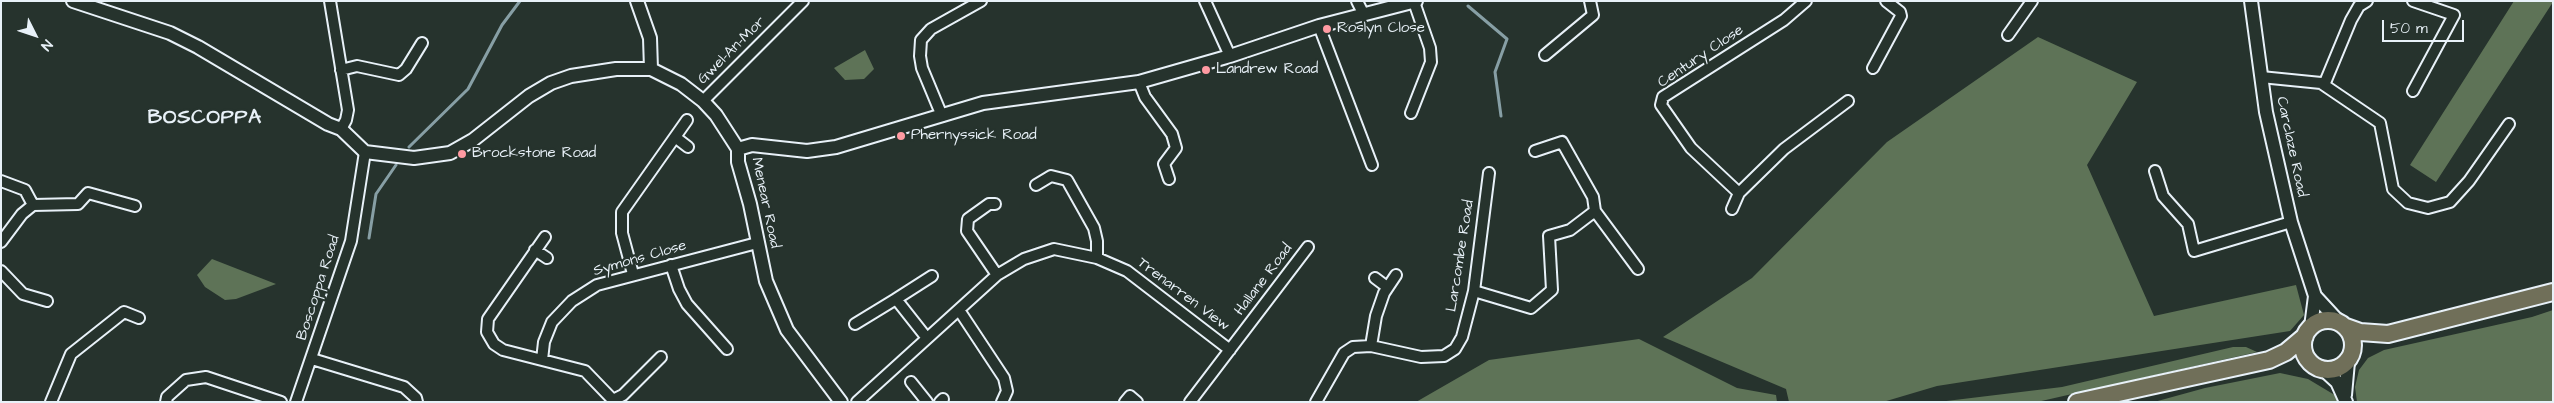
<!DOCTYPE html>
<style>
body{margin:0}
#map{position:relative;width:2554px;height:403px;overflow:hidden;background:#26332d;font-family:"Architects Daughter",sans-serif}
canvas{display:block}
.frame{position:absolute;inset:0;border:2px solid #e8f1f8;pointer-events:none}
.north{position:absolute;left:10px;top:10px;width:50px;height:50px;-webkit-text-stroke:4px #26332d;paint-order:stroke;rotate:131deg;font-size:14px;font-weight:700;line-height:20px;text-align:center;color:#e8f1f8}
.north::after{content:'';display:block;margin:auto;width:18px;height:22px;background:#e8f1f8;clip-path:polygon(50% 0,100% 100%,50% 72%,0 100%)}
.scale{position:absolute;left:2382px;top:20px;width:82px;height:22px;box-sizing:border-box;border:2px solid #e8f1f8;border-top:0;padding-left:6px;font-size:15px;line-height:18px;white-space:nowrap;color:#e8f1f8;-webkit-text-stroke:4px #26332d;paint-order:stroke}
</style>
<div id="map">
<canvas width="2554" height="403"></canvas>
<div class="frame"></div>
<div class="north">N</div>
<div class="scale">50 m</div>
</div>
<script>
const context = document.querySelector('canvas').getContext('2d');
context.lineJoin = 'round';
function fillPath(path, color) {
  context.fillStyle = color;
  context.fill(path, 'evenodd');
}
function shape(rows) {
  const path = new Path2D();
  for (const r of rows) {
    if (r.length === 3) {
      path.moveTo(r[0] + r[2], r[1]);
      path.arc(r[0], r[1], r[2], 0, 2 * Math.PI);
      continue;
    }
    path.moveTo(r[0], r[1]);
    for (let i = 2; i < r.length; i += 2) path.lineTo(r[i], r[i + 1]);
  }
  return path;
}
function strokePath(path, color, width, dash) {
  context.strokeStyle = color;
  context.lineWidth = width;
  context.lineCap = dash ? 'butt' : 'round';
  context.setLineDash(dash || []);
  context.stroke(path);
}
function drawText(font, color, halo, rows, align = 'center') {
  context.font = font + ' "Architects Daughter",sans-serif';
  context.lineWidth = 4.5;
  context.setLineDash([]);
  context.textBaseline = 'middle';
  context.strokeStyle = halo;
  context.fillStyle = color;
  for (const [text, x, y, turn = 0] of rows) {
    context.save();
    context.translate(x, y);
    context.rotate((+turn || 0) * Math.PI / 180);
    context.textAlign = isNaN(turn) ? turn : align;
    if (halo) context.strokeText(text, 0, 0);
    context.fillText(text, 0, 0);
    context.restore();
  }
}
fillPath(shape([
 [2514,1,2553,2,2436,182,2410,165],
 [2038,37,2137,82,2087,165,2154,316,2296,285,2304,315,2290,331,1937,386,1883,402,1789,402,1786,389,1663,337,1752,278,1887,142],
 [865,50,874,69,864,79,845,80,834,68],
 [212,259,276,284,236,299,225,300,205,287,197,275],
 [2553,310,2553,402,2357,402,2355,387,2359,370,2368,358,2384,350,2532,317],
 [1639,339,1737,388,1776,395,1777,402,1416,402,1489,360],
 [2233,347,2246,347,2257,352,2037,402,1938,402,2062,387],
 [2280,373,2308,379,2338,397,2339,402,2154,402,2205,388]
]), '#5e7357');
strokePath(shape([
 [1468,6,1507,39,1495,72,1501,116],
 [409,147,468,89,502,25,520,1],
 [369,238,376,194,396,165]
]), '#879fa5', 3);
const minor = shape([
 [330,1,348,110,346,120,341,129],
 [1205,1,1230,56],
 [1357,1,1363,13],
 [2413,1,2454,15,2413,91],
 [1319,26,1372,165],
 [2008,35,2032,1],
 [1545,55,1593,15,1590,1],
 [1873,68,1901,16,1900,12,1886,1],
 [341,70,357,66,399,75,406,69,422,43],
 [2261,77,2321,83,2380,123,2393,189,2408,203,2428,208,2450,202,2469,181,2509,124],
 [1139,82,1145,97,1172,134,1176,148,1164,164,1169,179],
 [2324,85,2351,20,2359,6,2367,1],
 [703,101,803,1],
 [1411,113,1431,62,1430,48,1414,2],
 [942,116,922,68,920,56,921,40,931,29,981,1],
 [675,137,688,147],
 [2155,171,2163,196,2188,224,2194,251,2291,222],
 [1,181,25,190,33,205],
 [1036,185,1051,176,1067,180,1094,228,1097,241,1097,258],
 [1739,193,1691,148,1661,105,1663,97,1784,20,1806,1],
 [995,204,989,204,968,219,967,231,997,275],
 [1732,209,1739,193,1784,149,1848,101],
 [1595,211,1638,269],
 [545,237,488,319,487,332,494,344,503,350,585,371,613,400,623,395,661,357],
 [1,242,22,214,33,205,78,204,88,193,135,206],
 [535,250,547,258],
 [671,265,679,289,687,304,727,349],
 [1,271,23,294,47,301],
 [633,274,622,233,622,212,687,120],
 [1375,278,1387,287],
 [1474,291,1531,308,1552,290,1549,236,1570,230,1595,211,1593,197,1562,142,1535,151],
 [896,299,932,276],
 [959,310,1004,378,1007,391,1002,402],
 [855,324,896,299,926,337],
 [1371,346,1376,316,1384,293,1396,275],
 [312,359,404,387,416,398,417,402],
 [542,360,544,342,552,322,572,301,597,285,757,243],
 [911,382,927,402],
 [51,402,71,354,124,312,139,318],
 [166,402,167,397,186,380,206,377,281,402],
 [296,402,351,241,365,152],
 [857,402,997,275,1024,259,1054,249,1097,258,1127,271,1230,350],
 [940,402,943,399],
 [1125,402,1130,396,1137,402],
 [1190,402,1308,247],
 [1316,402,1344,353,1353,347,1371,346,1421,357,1444,356,1455,349,1462,337,1474,291,1489,173]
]);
const tertiary = shape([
 [73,1,170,33,198,47,328,124,341,129,365,152,414,158,450,153,473,140,529,96,551,83,571,76,616,69,651,69,681,84,703,101,716,115,738,149,738,162,750,204,766,281,787,330,841,402],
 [637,1,650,38,651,69],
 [2251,1,2266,112,2291,222,2315,296,2339,322],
 [738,149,752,145,807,151,836,147,983,103,1139,82,1230,56,1319,26,1416,1],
 [2311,327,2315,296],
 [2324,370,2337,382,2346,402],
 [2345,395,2348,362]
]);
const trunk = shape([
 [2328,345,25],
 [2346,327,2360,332,2388,334,2553,292],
 [2077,402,2269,360,2286,352,2305,336]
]);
strokePath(minor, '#e8f1f8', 14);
strokePath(tertiary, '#e8f1f8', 16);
strokePath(trunk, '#e8f1f8', 20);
strokePath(minor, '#26332d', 10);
strokePath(tertiary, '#26332d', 12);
strokePath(trunk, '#706f59', 16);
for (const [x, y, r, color] of [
 [1327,29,5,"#ff9aa2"],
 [1206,70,5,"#ff9aa2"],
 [901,136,5,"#ff9aa2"],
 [462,154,5,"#ff9aa2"]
]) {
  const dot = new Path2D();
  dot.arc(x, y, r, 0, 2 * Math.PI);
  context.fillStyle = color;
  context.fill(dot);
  strokePath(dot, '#26332d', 2);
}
drawText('15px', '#e8f1f8', '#26332d', [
 ["Roslyn Close",1337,29],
 ["Landrew Road",1216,70],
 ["Phernyssick Road",911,136],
 ["Brockstone Road",472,154]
], 'left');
drawText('15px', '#e8f1f8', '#26332d', [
 ["Gwel-An-Mor",732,51,-45],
 ["Century Close",1701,57,-34],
 ["Carclaze Road",2291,147,78],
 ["Menear Road",765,203,78],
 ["Larcombe Road",1461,256,-81],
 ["Symons Close",640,259,-16],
 ["Hallane Road",1264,280,-53],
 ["Boscoppa Road",319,288,-72],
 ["Trenarren View",1183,295,37]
]);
context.letterSpacing = '1px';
drawText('bold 20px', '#e8f1f8', '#26332d', [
 ["BOSCOPPA",205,119]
]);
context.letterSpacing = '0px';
</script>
